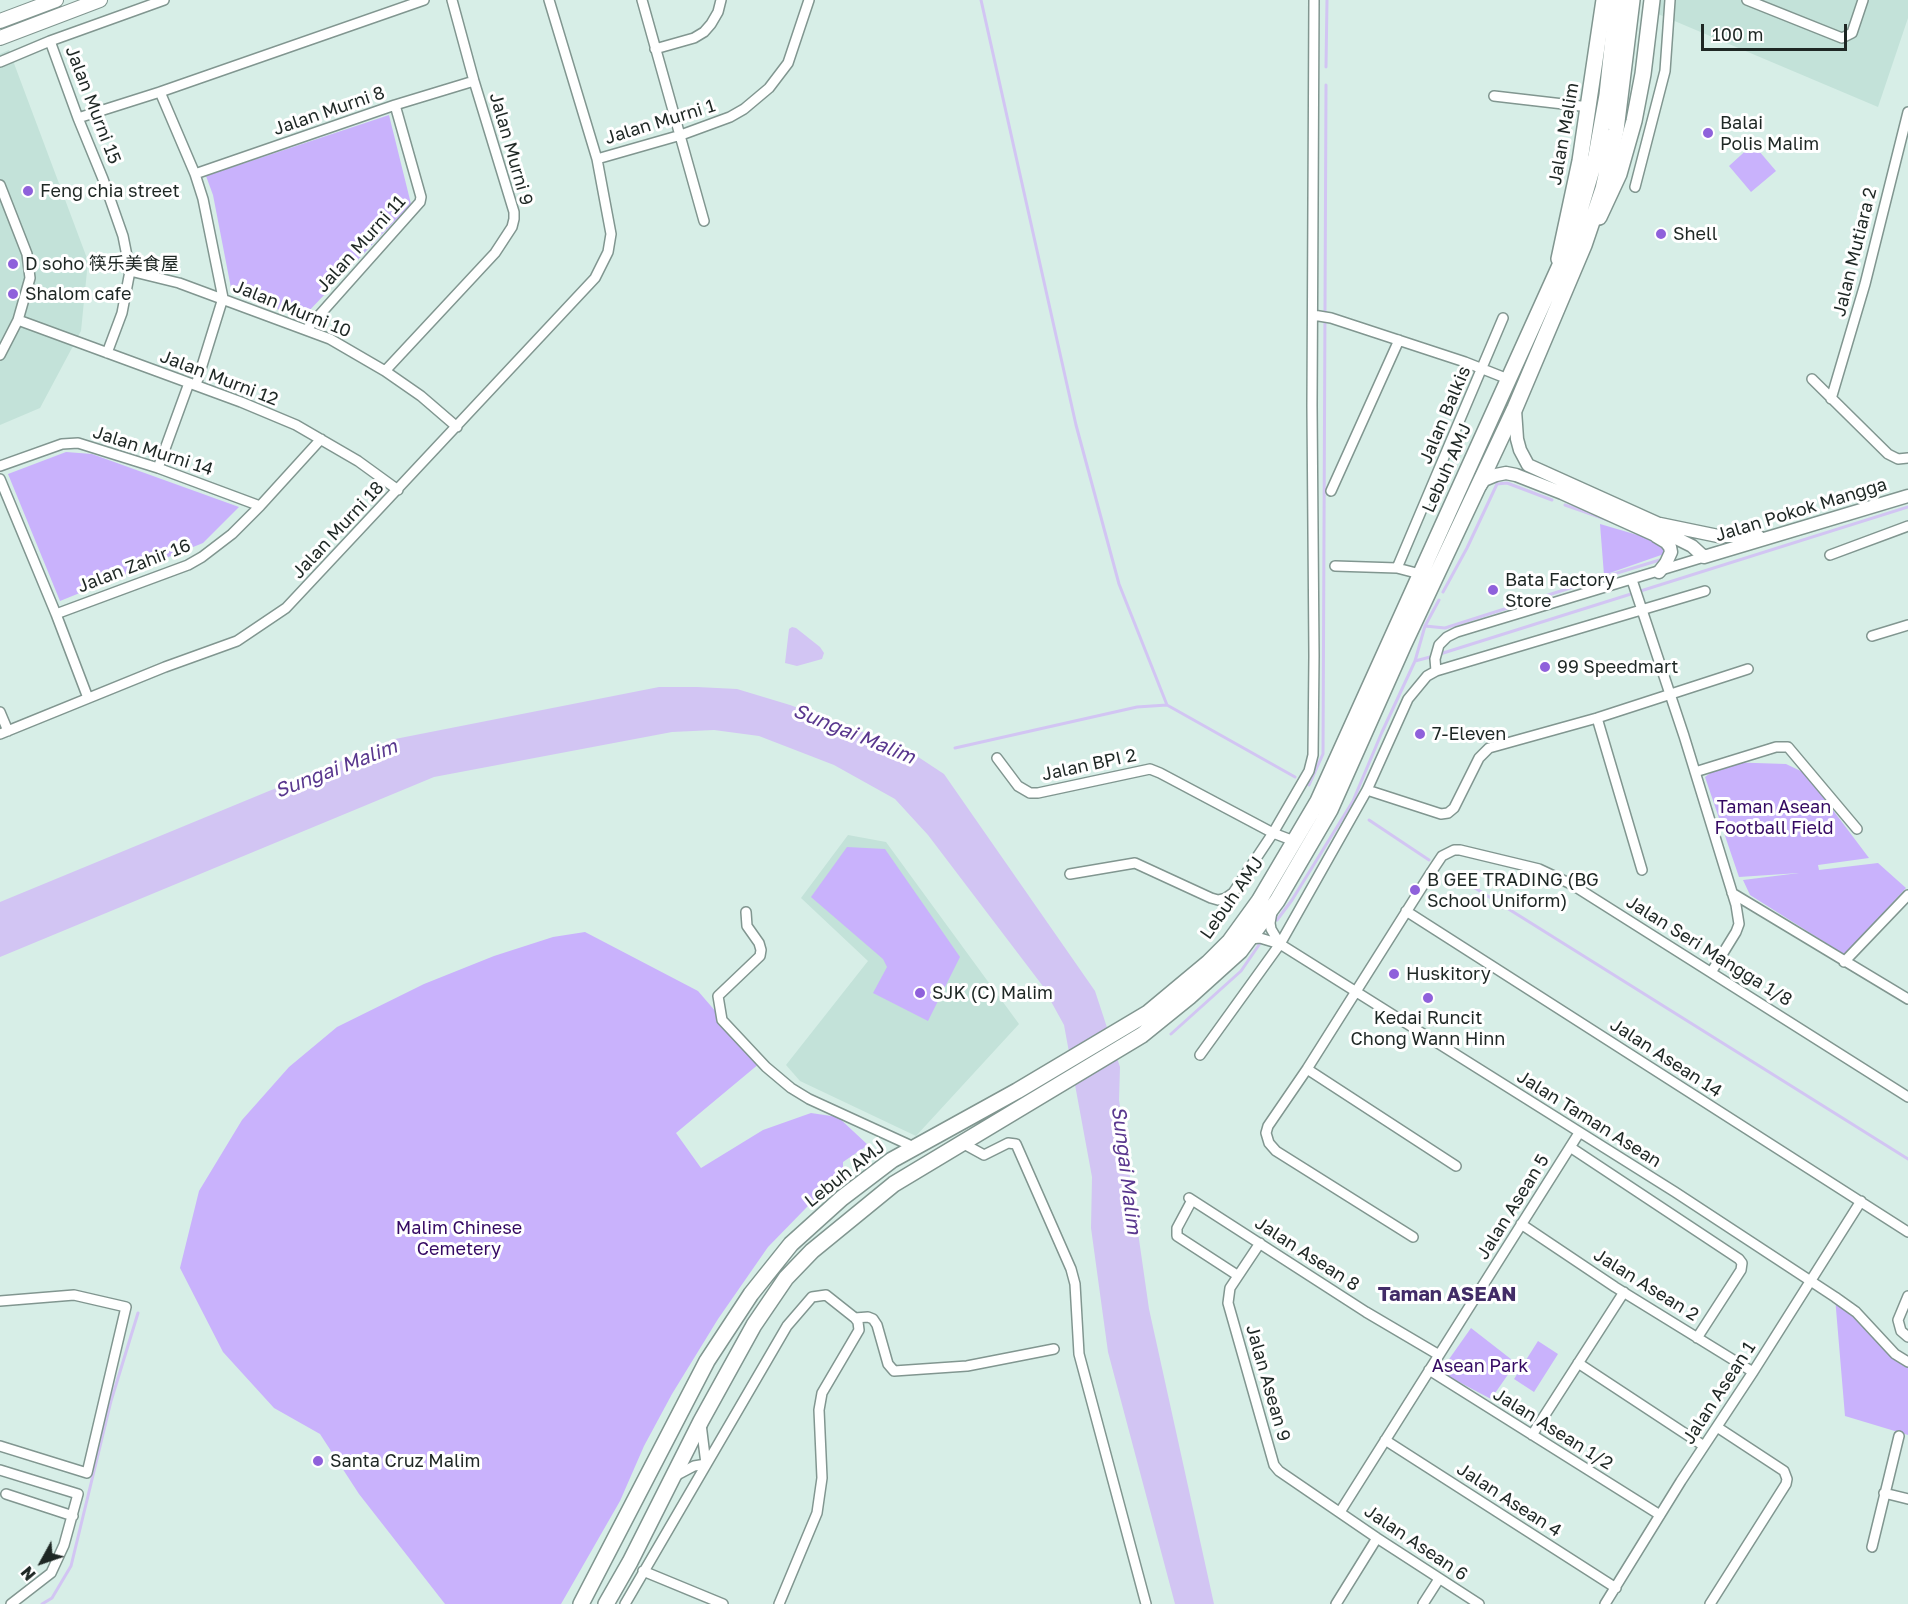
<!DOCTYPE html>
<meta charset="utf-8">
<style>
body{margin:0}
#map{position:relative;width:1908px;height:1604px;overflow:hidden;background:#d7eee7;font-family:"Golos Text",sans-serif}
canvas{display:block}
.north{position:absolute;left:12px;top:1532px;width:60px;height:60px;-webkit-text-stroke:4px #fff;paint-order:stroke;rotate:230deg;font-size:16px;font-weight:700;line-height:24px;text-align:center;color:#1e2724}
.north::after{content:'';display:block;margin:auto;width:21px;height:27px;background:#1e2724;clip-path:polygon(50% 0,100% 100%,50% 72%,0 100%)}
.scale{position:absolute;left:1701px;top:24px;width:146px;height:27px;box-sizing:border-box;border:3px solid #1e2724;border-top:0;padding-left:8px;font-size:18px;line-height:21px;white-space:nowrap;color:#1e2724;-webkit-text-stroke:4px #fff;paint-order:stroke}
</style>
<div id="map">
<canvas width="1908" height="1604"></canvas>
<div class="north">N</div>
<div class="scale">100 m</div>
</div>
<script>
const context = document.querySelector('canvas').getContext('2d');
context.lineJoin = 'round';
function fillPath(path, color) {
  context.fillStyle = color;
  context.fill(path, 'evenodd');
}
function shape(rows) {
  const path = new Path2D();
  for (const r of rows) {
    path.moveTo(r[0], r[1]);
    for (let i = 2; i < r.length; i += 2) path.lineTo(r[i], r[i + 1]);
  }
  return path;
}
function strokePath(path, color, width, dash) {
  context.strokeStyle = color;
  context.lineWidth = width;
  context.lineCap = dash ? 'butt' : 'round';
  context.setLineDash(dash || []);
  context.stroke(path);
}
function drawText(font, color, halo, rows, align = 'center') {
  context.font = font + ' "Golos Text","Noto Sans SC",sans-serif';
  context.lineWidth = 6;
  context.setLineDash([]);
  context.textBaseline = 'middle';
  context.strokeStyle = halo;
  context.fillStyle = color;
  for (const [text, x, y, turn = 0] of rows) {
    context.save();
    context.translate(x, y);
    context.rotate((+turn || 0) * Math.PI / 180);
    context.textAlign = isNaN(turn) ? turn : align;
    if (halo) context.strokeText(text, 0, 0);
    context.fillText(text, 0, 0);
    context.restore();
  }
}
fillPath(shape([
 [1660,0,1908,0,1908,18,1878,107,1658,14],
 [9,50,88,261,81,331,40,408,0,425,0,54],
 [848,835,886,842,1019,1024,916,1136,800,1081,786,1065,868,961,801,898]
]), '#c3e2d9');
fillPath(shape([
 [389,115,411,204,306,314,295,317,231,288,213,195,206,176],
 [1753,144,1776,171,1751,192,1729,166],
 [66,452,92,454,239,507,203,543,60,601,8,474],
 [1600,524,1658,541,1663,546,1664,554,1604,575],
 [1725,762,1786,764,1805,773,1869,858,1818,865,1819,870,1878,863,1906,888,1845,955,1750,895,1743,880,1799,873,1739,877,1705,777],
 [847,847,885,849,960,957,928,1021,873,993,887,967,883,959,811,897],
 [585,932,698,991,760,1063,676,1133,701,1168,763,1130,811,1113,838,1117,868,1145,843,1162,843,1170,768,1247,718,1319,672,1394,644,1446,620,1501,561,1604,445,1604,359,1494,320,1434,274,1408,223,1352,180,1268,199,1191,242,1120,289,1067,337,1027,424,984,494,956,553,937],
 [1835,1297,1908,1361,1908,1435,1845,1416],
 [1471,1328,1516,1363,1491,1399,1440,1372],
 [1538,1341,1558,1354,1534,1392,1514,1379]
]), '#c9b2fc');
fillPath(shape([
 [792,627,796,628,820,647,824,653,822,659,797,666,785,663,789,629],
 [659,687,697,687,737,689,790,705,903,747,944,774,1095,991,1120,1067,1119,1100,1149,1309,1214,1604,1175,1604,1108,1352,1091,1228,1092,1177,1064,1025,1042,985,928,835,895,799,834,765,759,736,714,730,672,732,434,777,0,957,0,902,395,739]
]), '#d2c5f3');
strokePath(shape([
 [981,0,1076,425,1119,584,1167,705],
 [1326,67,1327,0],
 [1565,505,1608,520],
 [1604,577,1663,559],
 [1443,592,1467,548,1497,484,1507,483,1552,500],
 [1425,626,1445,628,1592,581],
 [1440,654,1908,507],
 [1415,661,1434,656],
 [955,748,1137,707,1167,705,1295,777],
 [1309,785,1323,754,1326,85],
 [1369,820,1429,860],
 [1451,873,1908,1159],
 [1277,920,1292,900,1353,801,1382,732,1415,661,1425,626,1439,600],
 [1171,1034,1241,971,1261,942],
 [42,1604,52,1598,71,1566,111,1401,138,1313]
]), '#d2c5f3', 3);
const minor = shape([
 [642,0,704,221],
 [1747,0,1842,38,1852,33,1863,0],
 [50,41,78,118,103,179,123,236,130,271,122,313,107,353],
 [655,49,694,38,704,32,711,24,718,12,721,0],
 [0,62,50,41,164,0],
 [160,92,195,174,203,199,223,298,196,385],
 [1494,96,1589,107],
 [78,118,160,92,424,0],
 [597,159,681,135,730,117,744,109,769,88,788,63,809,0],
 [195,174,395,105,474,81],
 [0,185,27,254,30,278,18,320,0,355],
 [1635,187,1665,71,1670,0],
 [130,271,179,283,330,339,385,371,421,396,457,427],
 [1313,315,1331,318,1465,362,1508,379],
 [18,320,241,402,296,425,358,461,398,490],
 [307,329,420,202,421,197,395,105],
 [385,371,495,253,512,227,514,219,514,212,474,81,452,0],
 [1812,379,1888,454,1898,459,1908,458],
 [1831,399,1865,284,1908,112],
 [0,466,62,444,78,443,158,468,260,506],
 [158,468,189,383],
 [0,479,56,614,88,698],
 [1331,491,1399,340],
 [1830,555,1908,526],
 [1335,566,1397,568],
 [1420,574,1397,568,1503,318],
 [1632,580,1684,736,1736,905,1739,924,1736,932,1712,971],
 [56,614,188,565,202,557,232,534,260,506,321,439],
 [1872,636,1908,625],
 [1436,671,1435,659,1439,645,1447,637,1457,632,1704,557],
 [0,712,8,731],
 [1597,718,1642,870],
 [0,734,165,667,237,641,286,608,595,278,608,252,611,234,597,159,549,0],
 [997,758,1018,786,1030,793,1038,793,1150,769,1160,773,1273,833,1294,841],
 [1695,772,1776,747,1788,747,1857,829],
 [1367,790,1441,814,1448,813,1454,808,1479,758,1489,748,1597,718,1748,669],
 [1070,874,1135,863,1211,898,1218,900,1226,898,1233,893,1273,833,1309,771,1313,755,1314,656,1312,406,1314,0],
 [1732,893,1908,999],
 [1406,911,1908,1232],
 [746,912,747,926,759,943,761,950,760,956,718,996,722,1020,766,1067,791,1088,809,1099,916,1148],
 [1272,912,1270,923,1271,929,1280,944,1675,1192,1835,1297,1856,1312,1895,1354,1908,1362],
 [1250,939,1260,938,1280,944],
 [1844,962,1908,895],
 [1200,1055,1280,944,1367,790,1408,699,1427,676,1436,671,1705,591],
 [1307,1069,1456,1166],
 [964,1144,984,1155,1008,1143,1016,1144,1071,1269,1075,1284,1079,1354,1146,1604],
 [1570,1147,1739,1259,1742,1263,1741,1270,1697,1338],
 [1189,1198,1366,1312,1439,1355],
 [1192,1200,1177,1228,1177,1236,1237,1275],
 [1521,1224,1615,1287,1753,1372],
 [1413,1237,1276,1151,1269,1143,1266,1133,1268,1126,1307,1069,1432,871,1442,856,1454,850,1460,850,1539,869,1571,884,1908,1097],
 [1260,1243,1230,1288,1228,1303,1274,1465,1279,1471,1377,1538,1479,1604],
 [1908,1296,1898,1320,1901,1331,1908,1337],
 [0,1301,74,1295,126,1307,87,1473,0,1446],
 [1578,1363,1704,1446],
 [1429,1370,1660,1515],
 [1532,1435,1624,1292],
 [1385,1440,1616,1588],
 [0,1470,78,1494,64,1545,51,1573,11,1604],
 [677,1475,694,1466,706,1464,701,1424],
 [1884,1493,1908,1499],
 [6,1494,73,1516],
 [1340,1512,1579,1133],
 [1872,1547,1899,1436],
 [643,1571,723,1604],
 [625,1604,787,1326,812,1297,826,1295,855,1318,868,1317,873,1319,877,1325,888,1364,894,1371,967,1366,1054,1349],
 [779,1604,817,1513,822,1478,819,1410,822,1393,859,1330,858,1322,855,1318],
 [1336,1604,1377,1538],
 [1423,1604,1439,1579],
 [1605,1604,1681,1481,1753,1372,1861,1201],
 [1710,1604,1786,1484,1787,1479,1784,1471,1717,1427]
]);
const tertiary = shape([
 [1515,410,1517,439,1520,450,1528,465,1659,524,1667,529,1670,535,1692,546,1704,557,1908,496],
 [1480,486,1484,480,1496,475,1506,473,1516,475,1562,493,1655,535,1665,538,1670,535],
 [1660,524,1718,536,1758,536],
 [1656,536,1666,542,1670,547,1671,552,1666,563,1659,572]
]);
const secondary = shape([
 [0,21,56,0],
 [0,38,100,0]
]);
const primary = shape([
 [1599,217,1619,174,1634,121,1643,74,1652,0],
 [1559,259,1580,161,1604,0]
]);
const trunk = shape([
 [581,1604,707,1361,751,1294,791,1244,842,1198,892,1160,1017,1091,1148,1013,1208,963,1230,941,1259,901,1318,801,1571,241,1596,156,1607,95,1617,0],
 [606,1604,630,1562,701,1421,754,1325,786,1278,812,1251,894,1184,1142,1035,1189,997,1240,951,1277,901,1330,810,1404,644,1515,408,1584,245,1603,189,1616,130,1632,0]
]);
strokePath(minor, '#819690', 12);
strokePath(tertiary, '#819690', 15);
strokePath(secondary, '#819690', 16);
strokePath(primary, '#819690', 18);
strokePath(trunk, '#819690', 18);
strokePath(minor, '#fff', 9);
strokePath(tertiary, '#fff', 12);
strokePath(secondary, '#fff', 14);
strokePath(primary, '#fff', 15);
strokePath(trunk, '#fff', 15);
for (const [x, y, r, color] of [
 [1708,133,6,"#8f61db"],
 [28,191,6,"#8f61db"],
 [1661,234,6,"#8f61db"],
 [13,264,6,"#8f61db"],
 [13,294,6,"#8f61db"],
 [1493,590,6,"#8f61db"],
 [1545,667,6,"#8f61db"],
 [1420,734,6,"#8f61db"],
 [1415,890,6,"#8f61db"],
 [1394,974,6,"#8f61db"],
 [920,993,6,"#8f61db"],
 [1428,998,6,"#8f61db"],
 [318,1461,6,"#8f61db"]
]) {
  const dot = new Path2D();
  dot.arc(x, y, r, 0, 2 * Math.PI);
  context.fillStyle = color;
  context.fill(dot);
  strokePath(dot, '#fff', 2);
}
drawText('18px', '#1e2724', '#fff', [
 ["Jalan Murni 15",93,105,69],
 ["Jalan Murni 8",329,111,-19],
 ["Jalan Murni 1",660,122,-17],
 ["Jalan Malim",1564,134,-80],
 ["Jalan Murni 9",511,149,74],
 ["Jalan Murni 11",361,244,-48],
 ["Jalan Mutiara 2",1855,252,-76],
 ["Jalan Murni 10",292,309,22],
 ["Jalan Murni 12",219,378,21],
 ["Jalan Balkis",1445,415,-67],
 ["Jalan Murni 14",153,451,18],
 ["Lebuh AMJ",1447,468,-66],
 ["Jalan Pokok Mangga",1801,510,-17],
 ["Jalan Murni 18",338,530,-47],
 ["Jalan Zahir 16",134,566,-21],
 ["Jalan BPI 2",1089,765,-12],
 ["Lebuh AMJ",1232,898,-55],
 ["Jalan Seri Mangga 1/8",1709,951,32],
 ["Jalan Asean 14",1666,1058,33],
 ["Jalan Taman Asean",1589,1119,32],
 ["Lebuh AMJ",845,1174,-38],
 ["Jalan Asean 5",1513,1207,-58],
 ["Jalan Asean 8",1307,1254,33],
 ["Jalan Asean 2",1646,1285,32],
 ["Jalan Asean 9",1268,1383,74],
 ["Jalan Asean 1",1719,1393,-57],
 ["Jalan Asean 1/2",1553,1429,32],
 ["Jalan Asean 4",1509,1500,33],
 ["Jalan Asean 6",1416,1543,34]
]);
drawText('18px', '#1e2724', '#fff', [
 ["Balai",1720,123],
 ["Polis Malim",1720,144],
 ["Feng chia street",40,191],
 ["Shell",1673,234],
 ["D soho 筷乐美食屋",25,264],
 ["Shalom cafe",25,294],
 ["Bata Factory",1505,580],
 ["Store",1505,601],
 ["99 Speedmart",1557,667],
 ["7-Eleven",1432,734],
 ["B GEE TRADING (BG",1427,880],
 ["School Uniform)",1427,901],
 ["Huskitory",1406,974],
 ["SJK (C) Malim",932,993],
 ["Kedai Runcit",1428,1018,"center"],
 ["Chong Wann Hinn",1428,1039,"center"],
 ["Santa Cruz Malim",330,1461]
], 'left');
drawText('18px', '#350963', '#fff', [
 ["Taman Asean",1774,807],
 ["Football Field",1774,828],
 ["Malim Chinese",459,1228],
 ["Cemetery",459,1249],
 ["Asean Park",1480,1366]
]);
drawText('italic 20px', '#59378e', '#fff', [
 ["Sungai Malim",854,734,22],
 ["Sungai Malim",336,769,-21],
 ["Sungai Malim",1126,1170,83]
]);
drawText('bold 20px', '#422c67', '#fff', [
 ["Taman ASEAN",1447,1295]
]);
</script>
